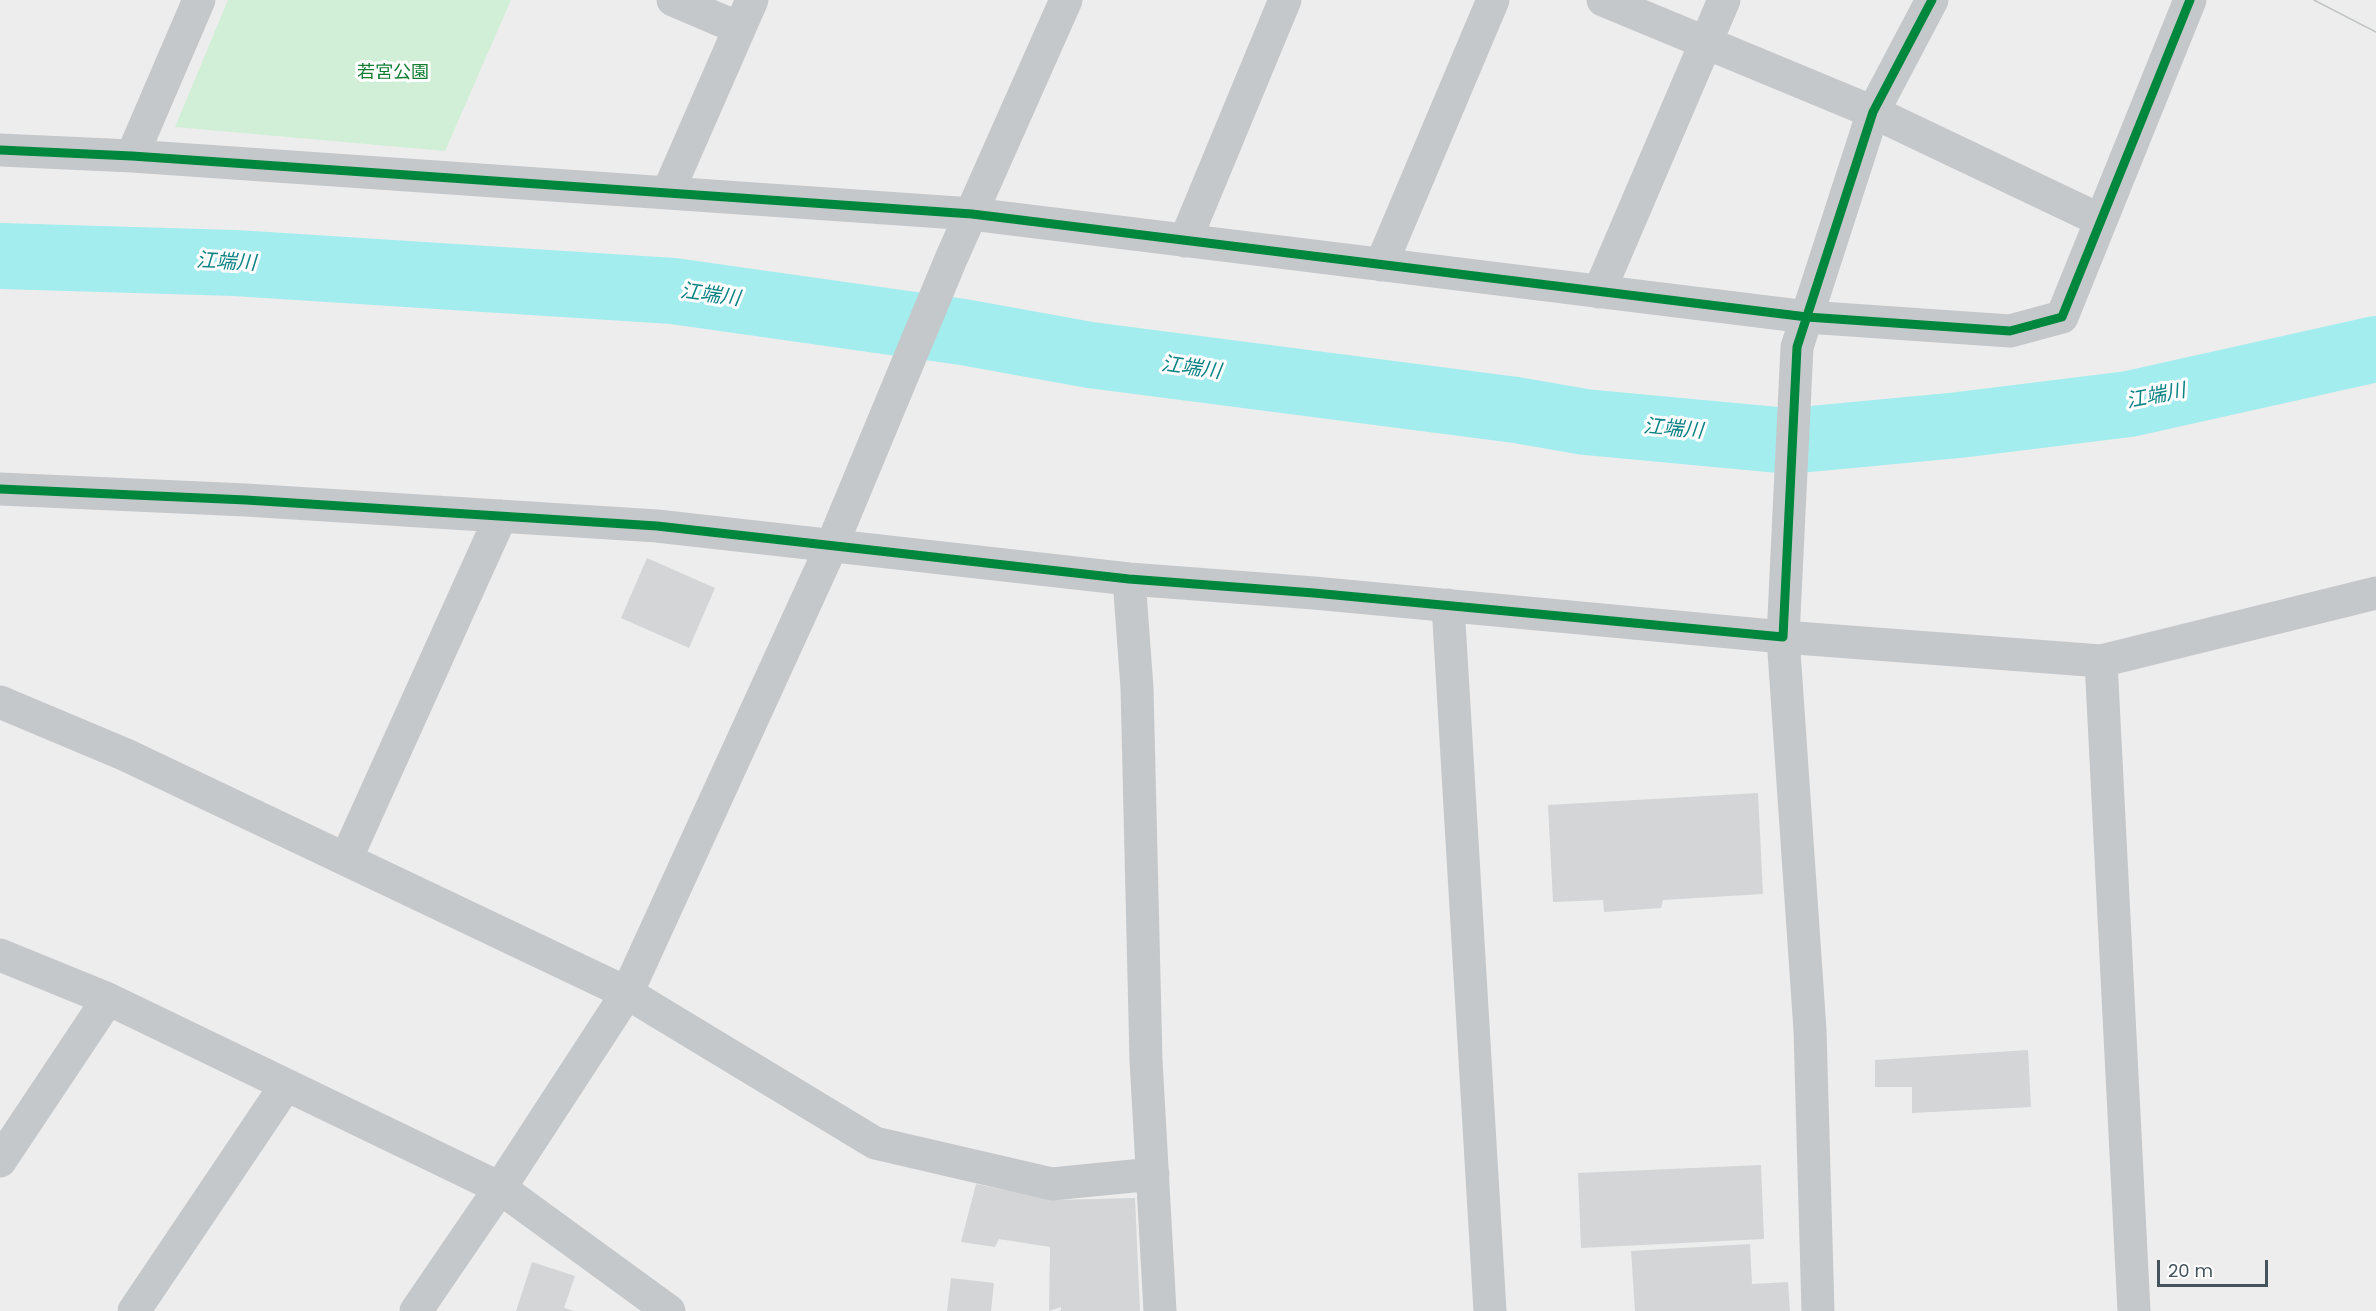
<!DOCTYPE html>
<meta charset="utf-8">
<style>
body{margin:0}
#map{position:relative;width:2376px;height:1311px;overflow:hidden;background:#eeeded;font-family:Poppins,sans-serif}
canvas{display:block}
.scale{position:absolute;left:2157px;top:1260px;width:111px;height:27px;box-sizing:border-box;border:3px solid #44545a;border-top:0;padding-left:8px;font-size:18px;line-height:21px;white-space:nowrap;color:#44545a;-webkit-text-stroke:4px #fff;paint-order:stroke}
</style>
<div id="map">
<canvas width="2376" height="1311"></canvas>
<div class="scale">20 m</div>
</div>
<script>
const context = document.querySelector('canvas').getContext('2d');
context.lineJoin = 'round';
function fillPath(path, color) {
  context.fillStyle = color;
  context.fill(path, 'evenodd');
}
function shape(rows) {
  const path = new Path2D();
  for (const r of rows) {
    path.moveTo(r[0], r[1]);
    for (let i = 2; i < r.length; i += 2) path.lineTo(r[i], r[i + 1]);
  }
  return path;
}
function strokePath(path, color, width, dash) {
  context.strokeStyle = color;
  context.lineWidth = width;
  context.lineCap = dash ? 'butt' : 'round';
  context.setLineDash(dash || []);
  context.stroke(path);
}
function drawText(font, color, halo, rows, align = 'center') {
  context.font = font + ' Poppins,"Noto Sans JP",sans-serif';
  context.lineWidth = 6;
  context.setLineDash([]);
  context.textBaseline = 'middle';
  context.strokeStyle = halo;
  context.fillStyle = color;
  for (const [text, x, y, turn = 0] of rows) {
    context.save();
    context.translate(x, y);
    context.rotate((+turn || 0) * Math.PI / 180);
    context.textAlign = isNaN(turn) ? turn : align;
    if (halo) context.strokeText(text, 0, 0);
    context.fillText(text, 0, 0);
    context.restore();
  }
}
fillPath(shape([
 [228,0,511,0,445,151,175,127]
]), '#d0efd6');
strokePath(shape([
 [0,256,235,263,673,291,963,332,1090,355,1516,410,1585,422,1789,441,1959,425,2129,404,2376,349]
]), '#a4edee', 66);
fillPath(shape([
 [647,558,715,588,689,648,621,618],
 [1758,793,1763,894,1663,900,1661,908,1604,912,1603,900,1553,902,1548,805],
 [2028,1050,2031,1107,1912,1113,1912,1087,1875,1087,1875,1060],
 [1761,1165,1764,1239,1581,1248,1578,1173],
 [976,1184,1053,1200,1135,1198,1140,1311,1061,1311,1061,1307,1049,1311,1050,1247,999,1239,995,1247,961,1242],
 [1750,1244,1752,1284,1788,1282,1790,1311,1635,1311,1631,1251],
 [532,1262,575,1276,564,1308,574,1311,516,1311],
 [951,1278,994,1283,991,1311,947,1311]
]), '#d4d5d6');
strokePath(shape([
 [673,0,739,28],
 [1603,0,1873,112,2100,220],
 [0,150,132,156,972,214,1807,317,2010,331,2062,317,2190,0],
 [132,156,199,0],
 [668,192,752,0],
 [1185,241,1285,0],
 [1381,265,1493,0],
 [1599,292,1724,0],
 [0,489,246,500,657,526,1129,579,1314,593,1783,637,1797,347,1873,112,1932,0],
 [1129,579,1137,688,1146,1060,1160,1311],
 [1448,605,1490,1311],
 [2101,661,2134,1311],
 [0,702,126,755,627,993,875,1143,1052,1184,1153,1174],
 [346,859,501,516],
 [0,955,108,999,500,1188,669,1311],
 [0,1161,108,999],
 [134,1311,286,1085],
 [416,1311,500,1188,627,993,832,545,951,259,1066,0],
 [1818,1311,1810,1030,1783,637,2101,661,2376,593]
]), '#c4c8ca', 33);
strokePath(shape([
 [2314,0,2376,32]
]), '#c0c3c4', 1.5);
strokePath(shape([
 [0,150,132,156,972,214,1807,317,2010,331,2062,317,2190,0],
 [0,489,246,500,657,526,1129,579,1314,593,1783,637,1797,347,1873,112,1932,0]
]), '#00873e', 9);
drawText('18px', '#137d34', '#fff', [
 ["若宮公園",393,73]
]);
drawText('italic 20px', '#0a8284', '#fff', [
 ["江端川",226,263,3],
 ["江端川",710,296,8],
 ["江端川",1191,369,8],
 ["江端川",2156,397,-11],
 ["江端川",1673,430,5]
]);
</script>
